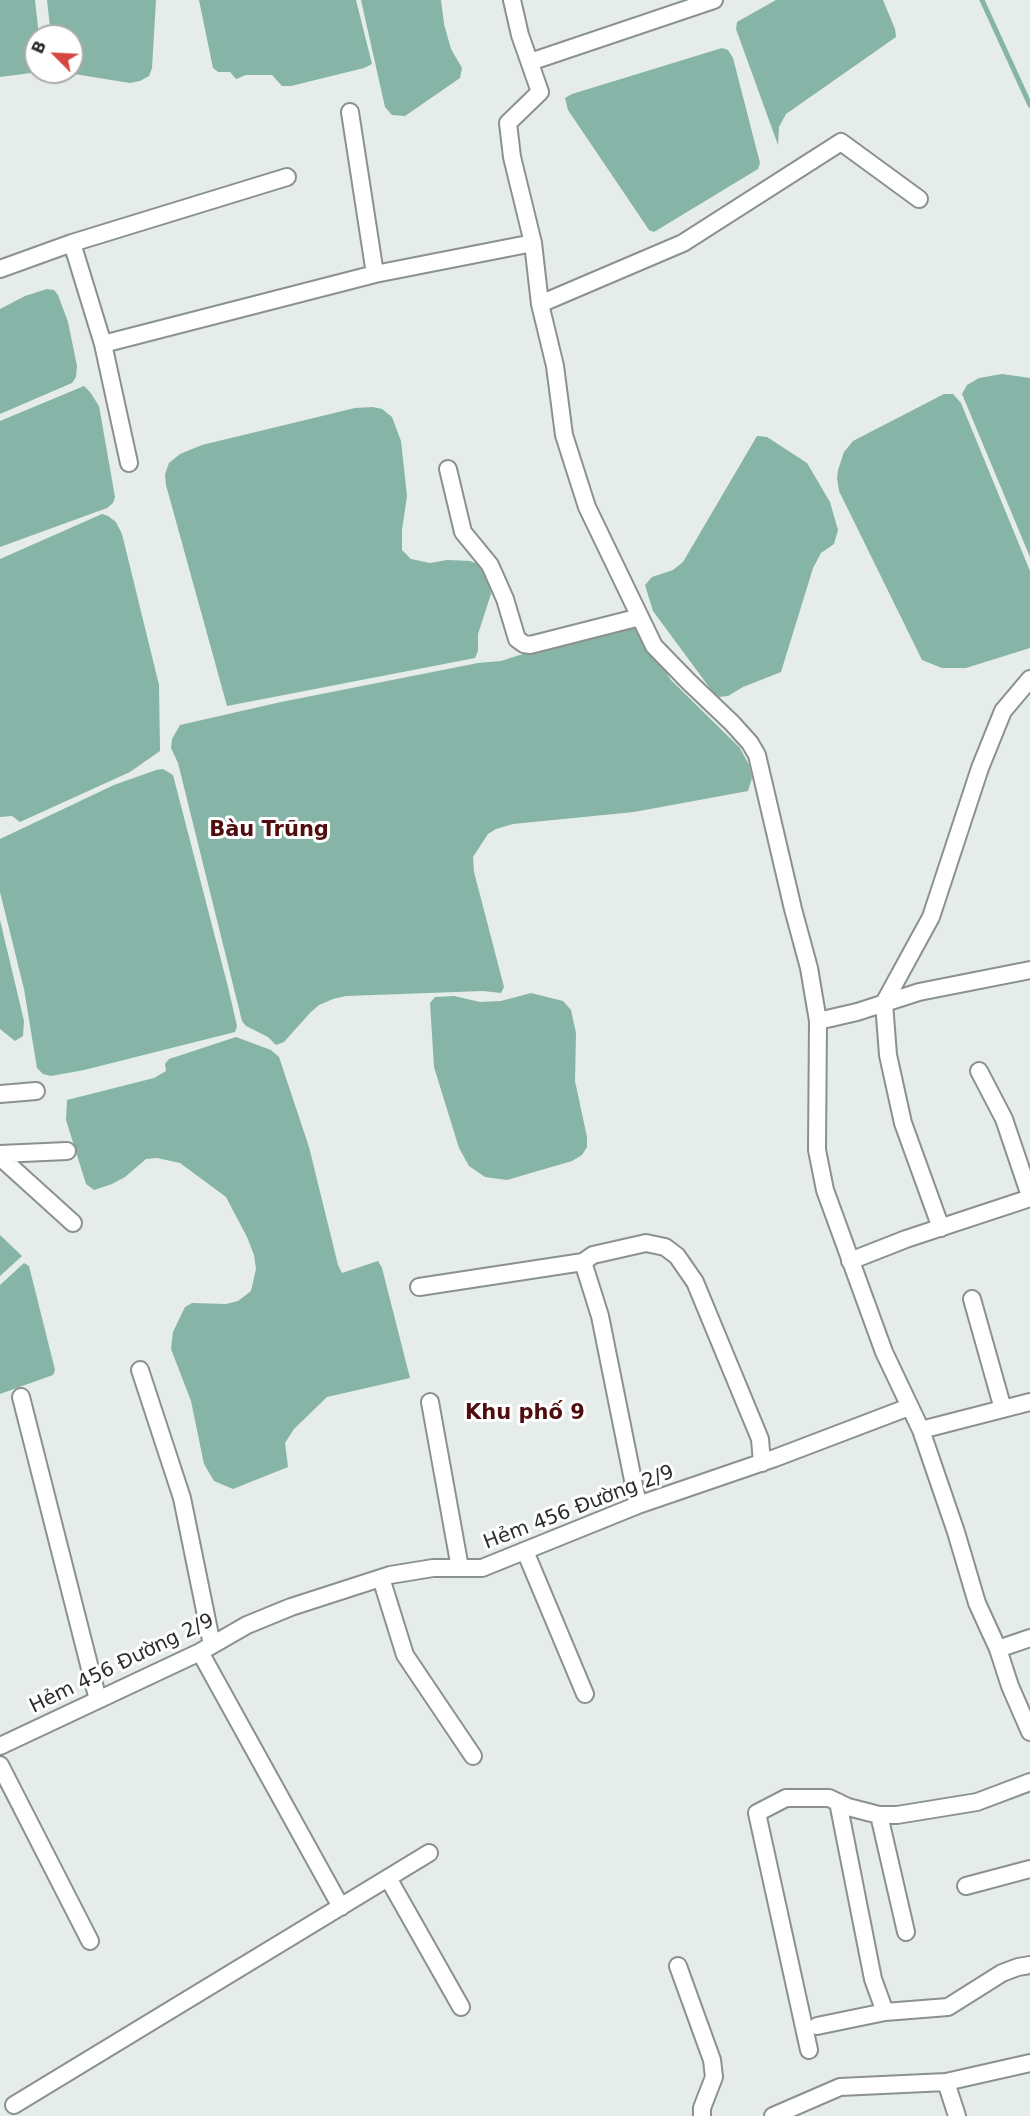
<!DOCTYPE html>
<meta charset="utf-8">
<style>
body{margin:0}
#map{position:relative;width:1030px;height:2116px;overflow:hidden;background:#e5ecea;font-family:"DejaVu Sans",sans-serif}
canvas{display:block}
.north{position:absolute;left:24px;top:24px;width:60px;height:60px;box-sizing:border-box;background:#fff;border:2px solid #aaabab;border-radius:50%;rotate:294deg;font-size:16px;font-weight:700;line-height:24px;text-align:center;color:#2b2e2d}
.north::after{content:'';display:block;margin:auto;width:21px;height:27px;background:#d64743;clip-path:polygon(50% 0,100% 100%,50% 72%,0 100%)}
</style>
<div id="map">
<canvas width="1030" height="2116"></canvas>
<div class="north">B</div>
</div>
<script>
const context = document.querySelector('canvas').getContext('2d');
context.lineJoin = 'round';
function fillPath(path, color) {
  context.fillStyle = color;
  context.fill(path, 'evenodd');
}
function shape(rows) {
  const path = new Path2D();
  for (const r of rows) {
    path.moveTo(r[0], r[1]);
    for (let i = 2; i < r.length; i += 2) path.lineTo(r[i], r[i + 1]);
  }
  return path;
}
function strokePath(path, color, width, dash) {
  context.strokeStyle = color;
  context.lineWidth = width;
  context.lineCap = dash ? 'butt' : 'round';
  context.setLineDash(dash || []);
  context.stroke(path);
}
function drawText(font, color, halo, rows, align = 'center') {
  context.font = font + ' "DejaVu Sans",sans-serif';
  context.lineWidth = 6;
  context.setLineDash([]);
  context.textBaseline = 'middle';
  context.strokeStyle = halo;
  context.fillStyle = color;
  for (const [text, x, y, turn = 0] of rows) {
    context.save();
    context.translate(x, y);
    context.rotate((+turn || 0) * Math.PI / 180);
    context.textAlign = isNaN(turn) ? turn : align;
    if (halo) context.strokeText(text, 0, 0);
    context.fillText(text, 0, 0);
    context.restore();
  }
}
fillPath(shape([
 [0,0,35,0,39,36,36,36,36,72,39,72,0,77],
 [47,0,156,0,152,68,149,76,140,81,130,83,62,72,72,72,72,36,51,36],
 [199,0,356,0,372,64,364,68,291,86,282,86,272,75,246,75,236,79,230,72,218,72,213,68],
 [361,0,441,0,444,24,451,49,462,68,460,78,405,116,392,115,385,107],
 [776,0,883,0,895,29,896,37,786,114,779,127,778,145,736,29,737,22],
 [722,48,728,50,733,58,760,163,758,169,654,232,649,230,568,110,565,98,572,94],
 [47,289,54,290,58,295,68,322,77,366,76,377,72,383,0,414,0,309,25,296],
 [1002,374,1030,378,1030,557,962,394,967,385,979,378],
 [84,386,90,392,99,406,115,497,113,503,107,508,0,547,0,421],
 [944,394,953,394,961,403,1030,571,1030,648,966,668,942,668,922,660,839,491,837,478,838,470,844,452,853,441],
 [373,407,382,409,392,417,401,441,407,496,402,530,402,550,411,559,430,563,447,560,470,561,481,565,490,585,491,594,478,634,478,651,475,658,227,706,166,485,165,474,169,463,180,454,202,445,355,408],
 [757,436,767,437,807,463,830,502,838,530,834,544,821,553,813,568,781,672,743,687,728,696,719,697,712,691,653,611,645,585,652,577,673,570,683,562],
 [102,514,108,516,116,522,122,534,159,685,160,751,130,772,20,822,12,816,0,817,0,559],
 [626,625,634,628,643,636,671,680,740,748,749,765,752,778,748,791,634,812,513,824,496,829,488,834,473,857,474,872,504,987,501,993,483,991,346,996,333,999,319,1005,310,1013,284,1042,276,1045,268,1037,246,1026,242,1021,178,763,171,748,172,739,180,725,281,702,478,663,501,661,589,633],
 [163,769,173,775,228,987,237,1026,235,1032,84,1070,51,1076,43,1074,37,1068,24,989,0,892,0,839,114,785,156,770],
 [0,920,24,1021,23,1036,15,1041,0,1029],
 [531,993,563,1001,571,1010,576,1033,575,1081,587,1137,587,1147,582,1155,572,1161,507,1180,485,1177,469,1166,459,1148,434,1067,430,1003,435,997,454,996,480,1002,501,1001],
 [236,1037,271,1050,279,1057,309,1147,338,1265,342,1273,378,1261,382,1268,410,1378,327,1397,294,1429,285,1443,288,1467,233,1489,214,1481,204,1464,191,1401,171,1349,173,1332,185,1307,192,1303,226,1304,238,1301,251,1291,256,1269,254,1255,247,1237,226,1197,180,1163,157,1158,146,1159,125,1177,112,1184,94,1190,86,1184,66,1120,67,1100,154,1078,166,1071,165,1064,169,1059],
 [0,1235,22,1256,0,1276],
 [24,1263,29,1266,55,1370,53,1375,0,1394,0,1285]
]), '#86b4a7');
strokePath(shape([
 [982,0,1030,105]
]), '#86b4a7', 5);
const minor = shape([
 [512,0,520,35,540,92,508,123,512,157,533,243,540,304,555,366,564,435,587,507,654,646,689,682,732,723,750,743,757,755,793,909,809,968,818,1021,817,1150,825,1190,884,1352,921,1430,956,1532,977,1603,998,1649,1010,1686,1030,1732],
 [530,62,714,0],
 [350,112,375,274],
 [72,243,103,344,129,463],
 [0,269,72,243,287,177],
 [540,304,683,243,841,142,919,199],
 [103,344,375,274,533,243],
 [448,469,463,532,490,565,505,599,517,639,524,644,530,645,640,617],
 [818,1021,857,1012,919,992,1030,970],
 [979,1071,1004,1119,1030,1196],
 [0,1094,36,1091],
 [0,1154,67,1151],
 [0,1157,73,1223],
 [941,1228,903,1123,888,1055,884,1003,931,917,980,768,1003,711,1030,679],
 [850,1261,906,1239,1030,1198],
 [583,1262,600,1316,638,1505],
 [419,1287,583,1262,593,1255,646,1243,665,1247,677,1256,695,1282,760,1439,762,1463],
 [972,1299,1003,1409],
 [140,1370,182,1498,212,1645],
 [21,1397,98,1700],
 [430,1402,460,1568],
 [921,1430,1030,1402],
 [525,1551,585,1694],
 [381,1578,405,1655,473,1756],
 [998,1649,1030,1638],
 [200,1652,341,1907],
 [0,1746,200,1652,247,1625,291,1607,390,1575,433,1568,482,1568,638,1505,775,1458,909,1407],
 [0,1765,90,1941],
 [838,1802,873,1979,885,2012],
 [879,1815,906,1932],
 [388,1878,461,2007],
 [966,1886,1030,1869],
 [678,1966,712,2060,714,2077,702,2108,702,2116],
 [817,2026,885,2012,948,2007,1002,1973,1018,1967,1030,1965],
 [809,2050,757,1813,786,1798,829,1798,848,1807,879,1815,897,1815,977,1802,1030,1782],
 [946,2082,957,2116],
 [14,2105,429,1853],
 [773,2116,840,2087,946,2082,1030,2063]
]);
strokePath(minor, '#8a918f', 20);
strokePath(minor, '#fff', 16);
drawText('20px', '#2b2e2d', '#fff', [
 ["Hẻm 456 Đường 2/9",579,1508,-21],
 ["Hẻm 456 Đường 2/9",122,1664,-26]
]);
drawText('bold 21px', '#510c0d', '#fff', [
 ["Bàu Trũng",269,831],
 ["Khu phố 9",525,1414]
]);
</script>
